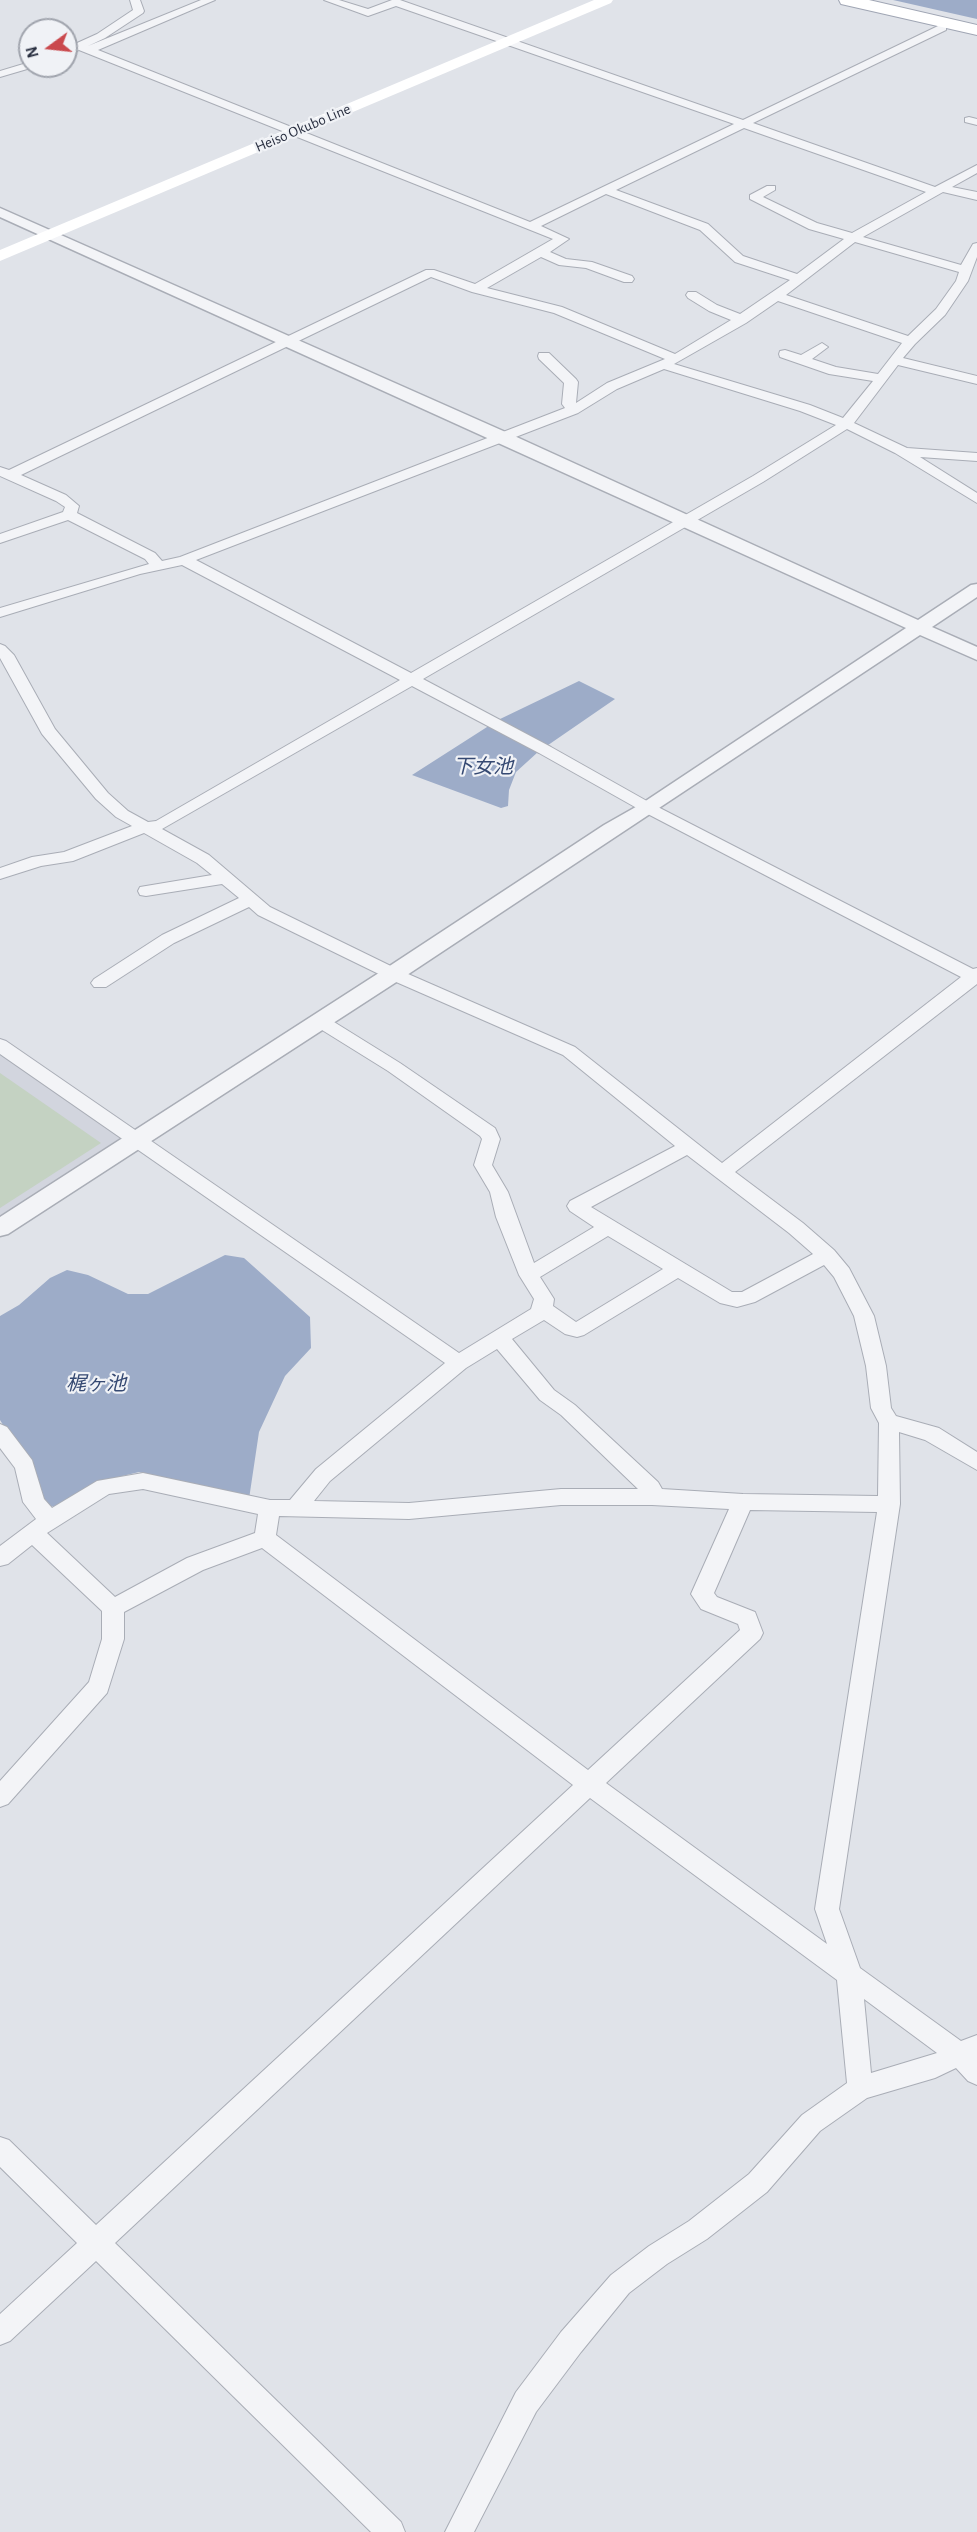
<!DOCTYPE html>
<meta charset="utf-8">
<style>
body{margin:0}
#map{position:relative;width:977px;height:2532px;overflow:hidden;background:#e0e3e9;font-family:"Alegreya Sans",sans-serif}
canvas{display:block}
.north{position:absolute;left:18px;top:18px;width:60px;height:60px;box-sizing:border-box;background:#f0f2f6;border:2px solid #a0a4ad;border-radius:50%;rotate:255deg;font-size:16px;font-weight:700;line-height:24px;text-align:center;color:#292f40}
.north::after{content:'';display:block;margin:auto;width:21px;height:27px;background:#ca494d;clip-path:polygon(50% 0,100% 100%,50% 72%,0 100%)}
</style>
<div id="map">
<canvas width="977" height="2532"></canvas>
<div class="north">N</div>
</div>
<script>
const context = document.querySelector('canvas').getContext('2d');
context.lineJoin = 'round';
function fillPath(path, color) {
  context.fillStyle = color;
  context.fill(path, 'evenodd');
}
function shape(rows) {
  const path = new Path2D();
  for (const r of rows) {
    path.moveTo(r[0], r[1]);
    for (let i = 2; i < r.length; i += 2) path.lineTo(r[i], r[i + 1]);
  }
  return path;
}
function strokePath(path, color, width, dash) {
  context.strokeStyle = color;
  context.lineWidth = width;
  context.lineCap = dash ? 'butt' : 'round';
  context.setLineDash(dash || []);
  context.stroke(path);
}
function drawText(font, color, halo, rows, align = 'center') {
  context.font = font + ' "Alegreya Sans","Noto Sans JP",sans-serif';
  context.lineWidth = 4.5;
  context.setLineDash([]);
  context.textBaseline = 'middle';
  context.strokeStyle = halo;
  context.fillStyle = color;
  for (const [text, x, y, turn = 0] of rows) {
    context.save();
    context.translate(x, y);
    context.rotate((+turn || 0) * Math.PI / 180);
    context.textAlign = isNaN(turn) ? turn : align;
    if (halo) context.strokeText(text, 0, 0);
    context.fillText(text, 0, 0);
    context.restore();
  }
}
fillPath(shape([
 [0,1051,121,1138,0,1217]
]), '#d2d5de');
fillPath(shape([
 [0,1073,101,1143,0,1208]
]), '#c4d2c2');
fillPath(shape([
 [893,0,977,0,977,19],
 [579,681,615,699,538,752,516,772,509,790,508,806,501,808,412,775,498,720],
 [225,1255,244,1258,310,1317,311,1348,285,1376,259,1432,249,1499,139,1472,106,1480,56,1507,44,1505,31,1470,0,1420,0,1316,19,1305,50,1278,67,1270,88,1275,128,1294,148,1294]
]), '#9dacc8');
const minor = shape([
 [130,0,140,0,144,11,143,13,105,38,88,46,201,0,215,0,98,50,530,222,734,124,396,6,368,16,324,0,339,0,368,9,392,0,400,0,743,120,938,26,946,26,946,30,753,123,935,187,977,165,977,173,952,187,977,192,977,200,943,192,863,237,961,265,973,244,977,243,977,257,968,281,945,315,915,344,903,358,977,376,977,384,898,365,854,423,907,448,977,453,977,461,920,457,977,493,977,503,895,453,847,429,763,482,423,679,551,747,654,805,973,969,977,968,977,984,735,1172,803,1223,834,1250,849,1268,874,1316,886,1366,891,1408,896,1416,939,1428,977,1452,977,1470,925,1440,899,1432,900,1504,839,1909,860,1968,961,2041,977,2035,977,2085,968,2081,956,2068,935,2078,867,2098,820,2131,767,2192,707,2239,667,2264,629,2293,581,2352,536,2412,474,2532,445,2532,516,2392,561,2332,611,2275,649,2246,689,2221,749,2174,802,2115,847,2083,837,1980,590,1798,115,2243,401,2522,405,2532,371,2532,96,2261,10,2341,0,2345,0,2314,77,2243,0,2167,0,2137,9,2140,96,2225,573,1785,262,1548,203,1570,124,1612,124,1639,107,1693,8,1804,0,1807,0,1781,89,1682,102,1639,102,1611,32,1545,8,1564,0,1566,0,1546,36,1519,23,1502,15,1468,0,1448,0,1424,7,1427,32,1460,44,1499,52,1508,97,1481,143,1473,270,1500,290,1500,316,1469,445,1363,0,1054,0,1039,6,1041,459,1353,531,1309,534,1299,519,1275,496,1217,490,1192,474,1165,482,1139,480,1136,388,1071,314,1025,311,1021,314,1017,326,1017,400,1063,495,1128,500,1139,492,1165,508,1192,534,1263,594,1227,570,1211,567,1206,570,1201,675,1146,563,1055,387,978,258,915,249,907,174,943,106,987,94,987,91,983,94,979,162,935,239,898,222,884,146,896,140,895,138,891,140,887,212,875,197,863,144,833,73,861,41,866,0,879,0,868,32,857,64,852,132,826,116,817,96,799,42,734,0,658,0,644,5,646,14,655,55,729,108,793,128,811,148,822,156,821,400,680,182,565,140,574,0,617,0,608,149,564,145,559,68,520,0,543,0,534,63,512,65,507,56,501,0,476,0,467,9,470,426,270,434,270,475,284,553,239,79,50,66,55,66,48,97,34,133,10,130,0],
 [744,128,926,192,852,233,817,223,763,197,775,190,775,186,767,186,750,195,750,199,809,229,844,239,797,274,743,256,708,224,616,190,744,128],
 [606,194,700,230,735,262,790,280,740,314,717,305,696,292,688,292,686,295,688,298,709,311,731,320,675,354,562,307,487,288,541,257,559,265,586,268,624,282,632,282,634,279,632,276,592,262,566,259,550,252,569,239,541,226,606,194],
 [855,242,959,272,956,281,936,309,908,336,786,295,855,242],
 [431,277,472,292,554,313,665,359,607,383,576,403,578,382,576,379,549,353,539,353,538,356,539,359,564,383,562,404,565,408,180,557,162,561,155,553,77,513,79,506,66,495,21,475,431,277],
 [778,301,902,343,878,374,836,367,812,359,828,347,822,343,801,355,785,350,780,351,779,354,780,357,829,374,873,381,843,418,810,405,674,364,746,323,778,301],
 [664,369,800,411,836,425,753,476,411,673,196,560,578,413,617,389,664,369],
 [412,686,539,753,642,811,961,977,722,1163,575,1047,399,970,270,907,209,855,162,829,412,686],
 [687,1155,789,1233,813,1254,742,1292,732,1292,591,1207,687,1155],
 [608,1236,663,1269,576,1322,553,1306,554,1299,540,1277,608,1236],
 [824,1265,834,1277,854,1316,866,1366,871,1408,879,1423,878,1496,743,1494,662,1489,658,1482,575,1405,554,1390,512,1339,544,1320,565,1334,577,1337,584,1335,678,1278,720,1303,737,1307,755,1302,824,1265],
 [497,1349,540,1400,561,1415,638,1489,561,1489,409,1503,314,1501,330,1481,466,1368,497,1349],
 [143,1489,258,1514,255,1533,187,1558,115,1597,47,1533,109,1494,143,1489],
 [561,1505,652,1505,729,1509,691,1594,701,1609,738,1624,740,1630,588,1770,276,1535,279,1516,409,1519,561,1505],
 [750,1510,877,1512,815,1909,827,1944,606,1783,760,1639,763,1633,755,1612,717,1597,714,1593,750,1510],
 [864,1999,937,2053,871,2073,864,1999],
 [30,62,30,66,34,67,0,77,0,71,30,62],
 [969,117,977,119,977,125,965,122,965,118,969,117]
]);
const tertiary = shape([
 [0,208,510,434,918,620,971,585,977,584,977,597,932,627,977,647,977,660,920,635,401,979,8,1234,0,1236,0,1217,385,969,604,825,641,804,906,628,0,217,0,208]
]);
const primary = shape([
 [839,0,869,0,977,25,977,35,841,4,839,0]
]);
strokePath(minor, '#a9adb6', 2);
strokePath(tertiary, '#a9adb6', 3);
strokePath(primary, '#a0a6b4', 2);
fillPath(minor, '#f3f4f7');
fillPath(tertiary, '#f3f4f7');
fillPath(shape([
 [594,0,613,0,611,3,0,261,0,250,594,0]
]), '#fff');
fillPath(primary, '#fff');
drawText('15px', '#292f40', '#f0f2f6', [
 ["Heiso Okubo Line",303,128,-23]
]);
drawText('italic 20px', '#354972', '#f0f2f6', [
 ["下女池",483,767],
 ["梶ヶ池",96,1384]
]);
</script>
